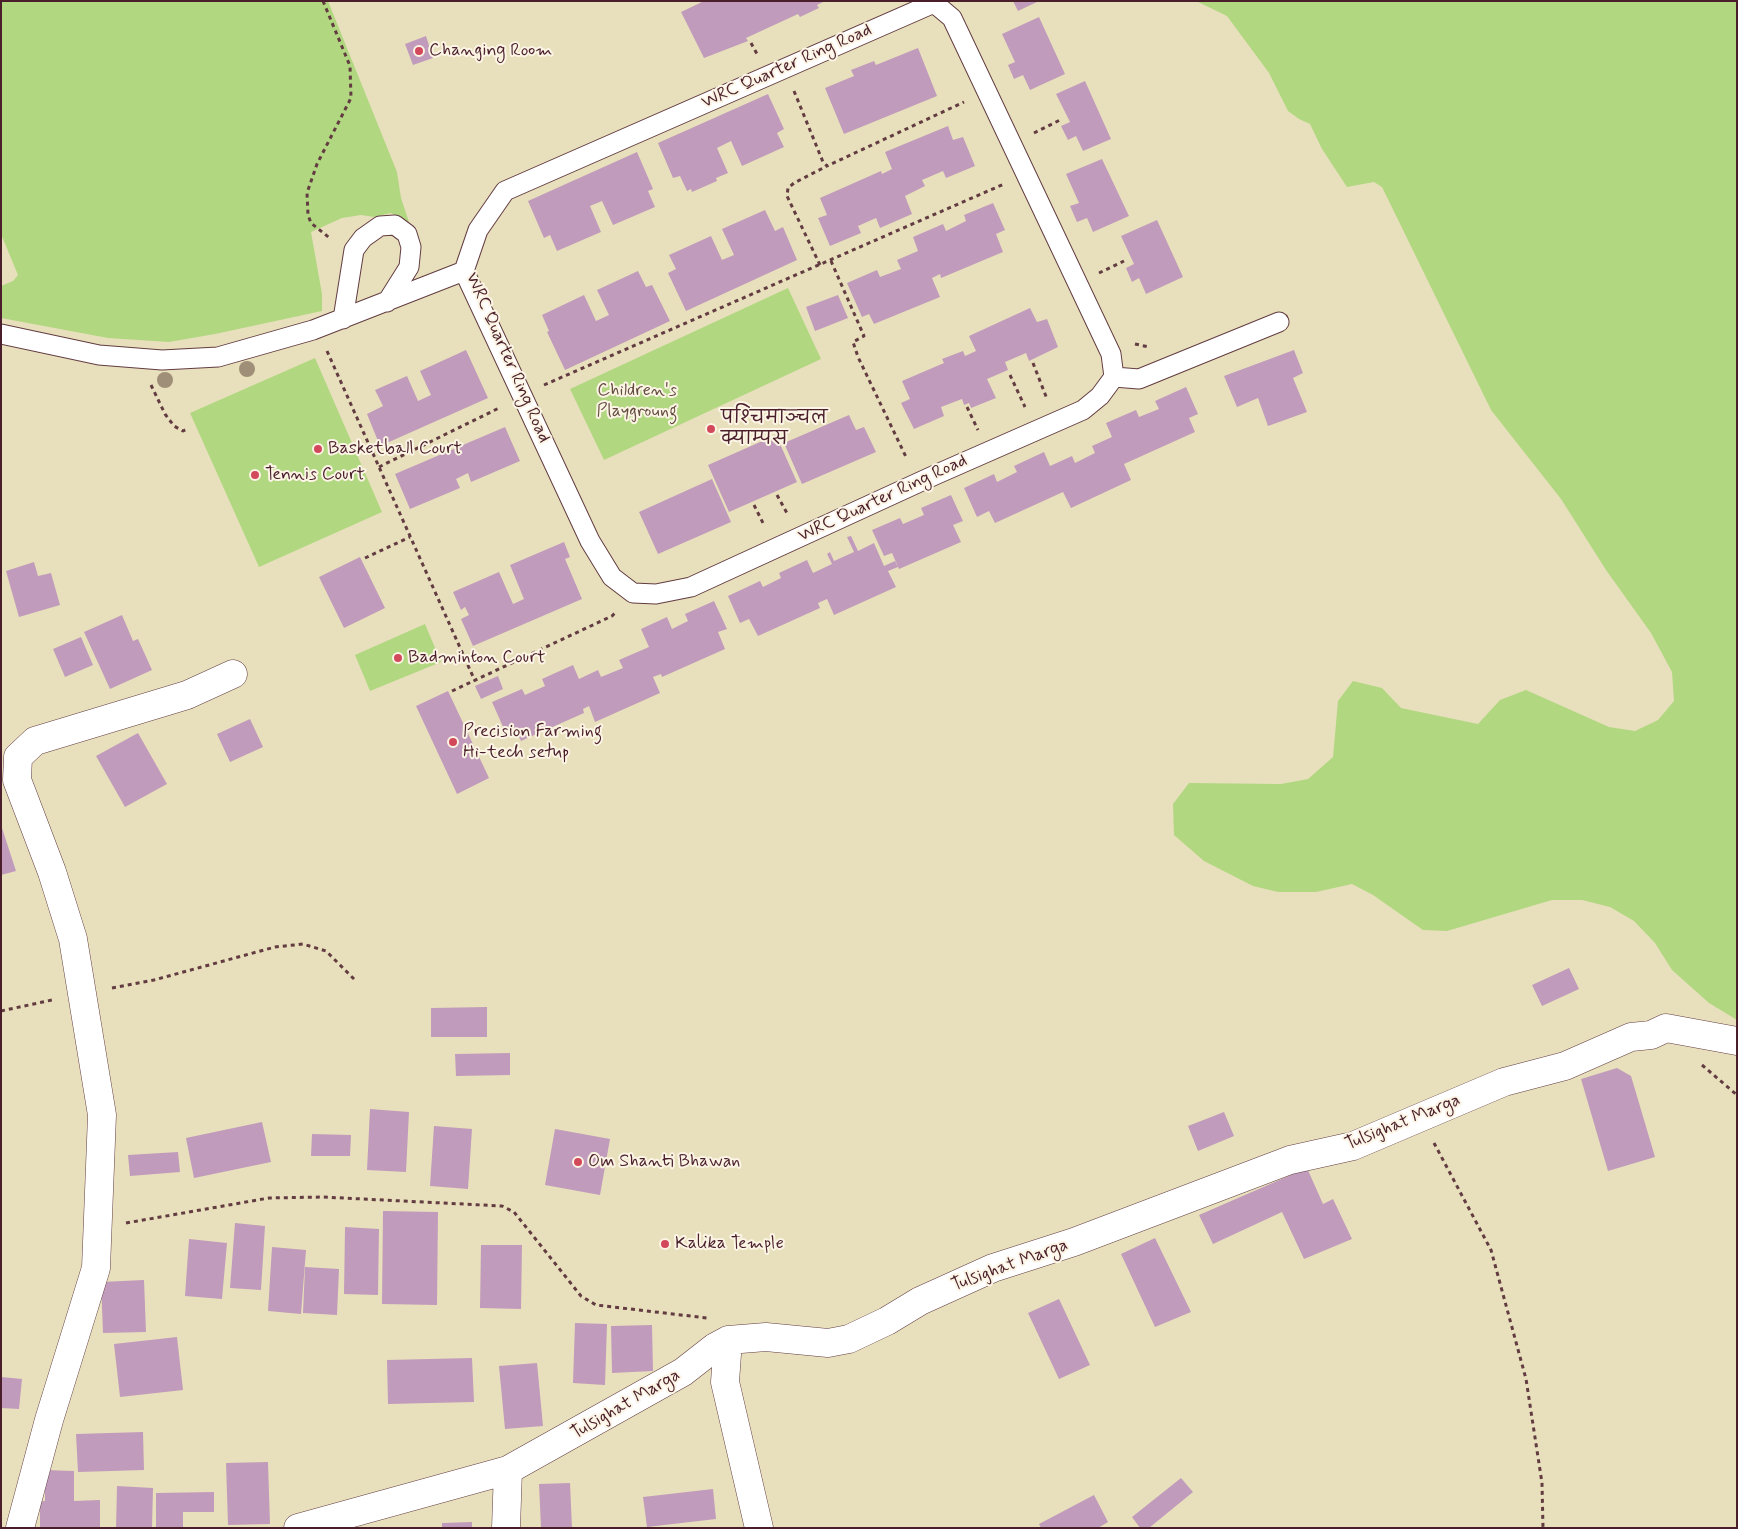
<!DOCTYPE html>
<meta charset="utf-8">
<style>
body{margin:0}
#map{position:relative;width:1738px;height:1529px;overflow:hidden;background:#e8e0bc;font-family:Mynerve,sans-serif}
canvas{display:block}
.frame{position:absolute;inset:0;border:2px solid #4a1f2b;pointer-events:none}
</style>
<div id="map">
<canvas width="1738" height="1529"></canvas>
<div class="frame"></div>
</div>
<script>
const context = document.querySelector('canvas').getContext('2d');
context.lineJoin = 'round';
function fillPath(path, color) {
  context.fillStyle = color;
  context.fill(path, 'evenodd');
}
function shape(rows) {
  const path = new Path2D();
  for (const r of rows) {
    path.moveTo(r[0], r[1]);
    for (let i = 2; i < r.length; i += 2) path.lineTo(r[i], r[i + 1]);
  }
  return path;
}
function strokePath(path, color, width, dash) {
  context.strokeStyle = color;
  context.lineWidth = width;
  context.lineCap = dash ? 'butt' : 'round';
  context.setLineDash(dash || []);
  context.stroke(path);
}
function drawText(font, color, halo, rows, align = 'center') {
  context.font = font + ' Mynerve,"Playpen Sans Deva",sans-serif';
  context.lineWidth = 4;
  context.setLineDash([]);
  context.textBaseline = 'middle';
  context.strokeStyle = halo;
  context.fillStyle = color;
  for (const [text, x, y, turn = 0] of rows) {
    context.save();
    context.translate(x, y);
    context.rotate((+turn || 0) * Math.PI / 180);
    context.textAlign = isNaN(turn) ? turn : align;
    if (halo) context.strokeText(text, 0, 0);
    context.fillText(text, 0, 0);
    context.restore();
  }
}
fillPath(shape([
 [1,1,328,1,397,172,401,198,409,222,391,213,374,217,361,215,342,218,311,232,322,294,322,311,215,334,169,342,108,338,1,318,1,286,13,281,18,275,1,234],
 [1196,1,1737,1,1737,1020,1709,1003,1672,970,1655,943,1634,921,1610,907,1582,900,1552,900,1447,931,1423,930,1373,895,1352,884,1316,892,1278,892,1253,886,1204,861,1174,835,1173,804,1189,783,1281,784,1308,779,1333,757,1338,701,1353,681,1382,688,1401,708,1478,724,1500,700,1526,690,1609,727,1635,731,1658,720,1674,701,1672,672,1651,633,1606,570,1561,499,1491,410,1382,187,1374,182,1347,187,1322,149,1310,124,1299,119,1288,111,1269,73,1227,16],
 [788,288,821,359,604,460,570,389],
 [315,358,382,512,259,567,190,413],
 [425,624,441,662,370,691,355,655]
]), '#b1d781');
fillPath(shape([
 [704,1,825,1,817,5,819,8,800,17,798,14,746,38,748,41,704,58,681,12],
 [1013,1,1039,1,1018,11],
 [1039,17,1065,74,1030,90,1023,75,1014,79,1008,65,1015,62,1002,34],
 [426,36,433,58,413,65,405,44],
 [918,48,937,96,844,134,825,88,854,76,851,70,874,61,876,65],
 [1085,81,1111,139,1083,151,1076,136,1068,140,1061,126,1070,122,1056,94],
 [768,94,784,129,777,133,784,147,742,166,731,141,717,148,728,173,716,178,717,181,692,192,691,189,687,191,680,176,673,178,658,143],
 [948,126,953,140,963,137,975,166,946,178,943,171,922,180,925,186,905,196,912,214,880,228,876,218,858,226,861,233,830,246,818,218,827,215,820,198,881,171,882,174,892,169,885,152],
 [637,152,653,189,648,191,655,207,613,225,602,201,590,206,601,232,557,251,550,235,544,238,528,201],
 [1102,159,1129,216,1093,232,1087,218,1077,222,1070,206,1079,203,1066,174],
 [993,203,1005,230,996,234,1003,252,941,278,940,274,932,278,940,297,874,324,869,314,862,317,847,283,877,270,880,277,901,269,897,260,918,251,913,237,943,224,946,231,966,221,964,215],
 [765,210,775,231,783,227,797,260,686,311,668,273,676,269,669,255,711,236,722,260,734,255,722,229],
 [1157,220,1183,277,1146,294,1139,278,1132,282,1126,268,1134,264,1121,236],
 [638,271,646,287,652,285,670,321,565,370,547,332,549,331,542,315,584,295,596,321,609,315,597,290],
 [838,295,848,318,815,331,806,307],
 [1030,308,1037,322,1047,319,1058,347,1029,361,1026,353,1005,362,1008,370,987,379,996,398,971,408,969,403,964,405,962,399,941,407,944,416,914,429,901,403,910,399,902,381,944,363,942,359,963,351,965,356,976,351,969,336],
 [466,350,488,398,380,446,367,414,383,406,375,390,407,376,418,401,431,395,420,371],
 [1294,350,1303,373,1293,378,1307,412,1268,426,1258,398,1237,407,1224,376],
 [1186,387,1198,414,1189,418,1195,432,1124,464,1131,480,1071,508,1063,492,995,523,989,511,977,517,964,488,994,474,997,482,1017,472,1014,466,1044,452,1050,466,1072,456,1075,463,1095,453,1092,446,1112,437,1106,423,1136,410,1139,417,1159,409,1155,401],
 [849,415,856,430,864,427,876,452,802,484,784,443],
 [505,427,520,461,471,482,468,473,456,479,460,488,410,509,395,474],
 [776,435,797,482,729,512,708,465],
 [712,479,731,522,658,554,639,512],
 [951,495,963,521,953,525,961,542,899,569,892,553,884,556,872,530,900,518,903,524,924,515,921,508],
 [851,536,858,551,874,543,884,566,895,561,898,567,888,571,896,587,834,615,827,599,818,603,820,608,758,636,749,619,740,623,728,596,760,581,763,587,781,578,779,573,807,560,813,573,832,564,827,554,830,552,834,561,854,552,847,537],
 [564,542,570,557,565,559,582,599,473,646,461,619,469,615,465,607,461,610,453,592,499,572,513,604,524,599,510,565],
 [360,557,385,608,344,628,319,577],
 [34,562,38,576,51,573,60,605,19,617,6,571],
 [714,601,727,629,718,632,725,649,662,677,661,674,653,677,660,693,595,722,589,706,583,709,584,713,521,741,513,725,504,729,492,702,522,689,525,695,545,686,542,679,573,665,579,679,598,670,601,677,623,668,619,660,649,647,641,629,667,617,672,629,688,621,685,614],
 [122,615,133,641,138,639,152,670,110,689,84,632],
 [81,637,93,665,65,677,53,649],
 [498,676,503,689,481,699,475,686],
 [448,691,489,778,457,794,416,706],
 [250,719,263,747,230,762,217,734],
 [138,733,167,784,125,807,96,756],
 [1,825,16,871,1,875],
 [1569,968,1579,989,1542,1006,1532,985],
 [487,1007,487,1037,431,1037,431,1008],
 [510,1053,510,1075,456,1076,455,1054],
 [1617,1068,1631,1076,1655,1157,1608,1171,1581,1079],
 [370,1109,409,1112,406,1172,367,1170],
 [1224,1112,1234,1136,1198,1151,1188,1126],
 [262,1122,271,1162,194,1178,186,1138],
 [434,1126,472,1129,468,1189,430,1186],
 [555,1129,610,1139,600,1195,545,1185],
 [312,1134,351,1135,350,1156,311,1156],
 [178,1152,180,1172,130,1176,128,1155],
 [1307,1168,1323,1204,1333,1199,1352,1239,1304,1259,1282,1212,1213,1244,1199,1215],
 [383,1211,438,1212,437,1305,382,1304],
 [235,1223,265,1226,261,1290,230,1288],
 [345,1227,379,1229,378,1295,344,1294],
 [1155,1238,1191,1312,1155,1327,1121,1254],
 [189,1239,227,1243,222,1299,185,1296],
 [481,1245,522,1245,521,1309,480,1308],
 [272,1247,306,1250,301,1314,268,1311],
 [305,1267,339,1269,337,1315,303,1313],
 [144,1280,146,1332,103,1333,101,1282],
 [1059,1299,1090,1365,1059,1379,1028,1313],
 [575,1323,607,1324,605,1385,573,1383],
 [652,1325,653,1371,612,1373,611,1326],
 [177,1337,183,1390,120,1397,114,1344],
 [472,1358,474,1402,388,1404,387,1360],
 [537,1363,543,1426,505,1429,499,1366],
 [1,1377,22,1379,19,1409,1,1408],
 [143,1432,144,1470,78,1472,76,1434],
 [268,1462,270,1524,228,1525,226,1463],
 [45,1470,74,1471,74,1501,100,1500,100,1528,40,1528,40,1501,45,1501],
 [1181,1478,1193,1492,1149,1528,1140,1528,1132,1517],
 [570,1483,572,1528,541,1528,539,1484],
 [117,1486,153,1488,152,1528,116,1528],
 [713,1489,716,1519,647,1527,643,1497],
 [214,1492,214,1512,183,1512,183,1528,156,1528,156,1493],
 [1094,1495,1108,1522,1098,1528,1041,1528,1039,1524],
 [472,1522,472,1528,442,1528,442,1523]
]), '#c19bbb');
const lane = shape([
 [934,3,952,18,1111,354,1114,377,1100,396,1083,410,935,475,691,587,656,594,633,593,612,577,590,541,464,271,478,230,505,191,934,3],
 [343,319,354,250,363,238,380,226,395,225,407,234,411,247,409,267,387,302],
 [1,334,99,355,162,360,218,357,313,330,464,271],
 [1114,377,1139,379,1279,322]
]);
const street = shape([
 [728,1340,725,1382,759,1528],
 [20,1528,49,1420,96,1268,102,1115,73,939,52,872,17,780,18,757,35,741,187,695,233,674],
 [298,1528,508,1470,683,1372,715,1347,728,1340,766,1337,828,1343,849,1339,887,1321,920,1301,993,1268,1074,1242,1290,1160,1353,1146,1504,1082,1565,1066,1631,1037,1651,1035,1666,1028,1737,1041],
 [506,1528,508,1470]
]);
strokePath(lane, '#623c41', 21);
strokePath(street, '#623c41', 29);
strokePath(shape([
 [323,1,350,66,351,98,317,164,307,193,308,215,311,223,331,239],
 [751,43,757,54],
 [794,91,823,162,827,166,964,102],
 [1034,133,1062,119],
 [831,261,864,336,853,342,858,357,907,459],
 [820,265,787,196,788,188,794,183,827,166],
 [1099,273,1124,261],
 [1135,344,1149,347],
 [327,351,475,681],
 [1033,363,1047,399],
 [1010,375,1025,407],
 [151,385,165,414,174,426,183,431,187,429],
 [544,385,1004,184],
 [967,407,978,430],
 [379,467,499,408],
 [777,495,788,515],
 [754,505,764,525],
 [365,558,410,537],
 [452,691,612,616,616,612],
 [112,988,154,980,275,947,303,944,326,951,355,980],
 [1,1011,52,1000],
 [1702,1065,1737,1095],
 [1434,1143,1491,1250,1526,1379,1542,1483,1543,1528],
 [126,1223,269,1198,323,1197,502,1206,514,1212,581,1296,596,1305,707,1318]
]), '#623c41', 3, [4, 4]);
strokePath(lane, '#fff', 19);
strokePath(street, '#fff', 28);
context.fillStyle = '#9f8f78';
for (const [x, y] of [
 [247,369],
 [165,380]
]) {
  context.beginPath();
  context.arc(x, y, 8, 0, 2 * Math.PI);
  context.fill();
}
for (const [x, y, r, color] of [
 [419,51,5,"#d1495b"],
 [711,429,5,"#d1495b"],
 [318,449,5,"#d1495b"],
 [255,475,5,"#d1495b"],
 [398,658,5,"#d1495b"],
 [453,742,5,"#d1495b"],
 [578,1162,5,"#d1495b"],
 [665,1244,5,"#d1495b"]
]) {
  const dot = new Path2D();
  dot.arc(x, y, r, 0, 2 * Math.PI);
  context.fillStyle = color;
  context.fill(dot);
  strokePath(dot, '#fcf5e5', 2);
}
drawText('18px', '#4a1f2b', '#fcf5e5', [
 ["Changing Room",429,51],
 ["पश्‍चिमाञ्‍चल",721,419],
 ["क्याम्पस",721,440],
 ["Basketball Court",328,449],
 ["Tennis Court",265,475],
 ["Badminton Court",408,658],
 ["Precision Farming",463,732],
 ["Hi-tech setup",463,753],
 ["Om Shanti Bhawan",588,1162],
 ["Kalika Temple",675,1244]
], 'left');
drawText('18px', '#4a1f2b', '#fcf5e5', [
 ["WRC Quarter Ring Road",787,67,-24],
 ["WRC Quarter Ring Road",507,358,66],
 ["WRC Quarter Ring Road",883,499,-25],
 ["Tulsighat Marga",1403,1123,-22],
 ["Tulsighat Marga",1010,1266,-20],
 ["Tulsighat Marga",626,1405,-30]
]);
drawText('18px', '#644d40', '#fcf5e5', [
 ["Children's",637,391],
 ["Playgroung",637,412]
]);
</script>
